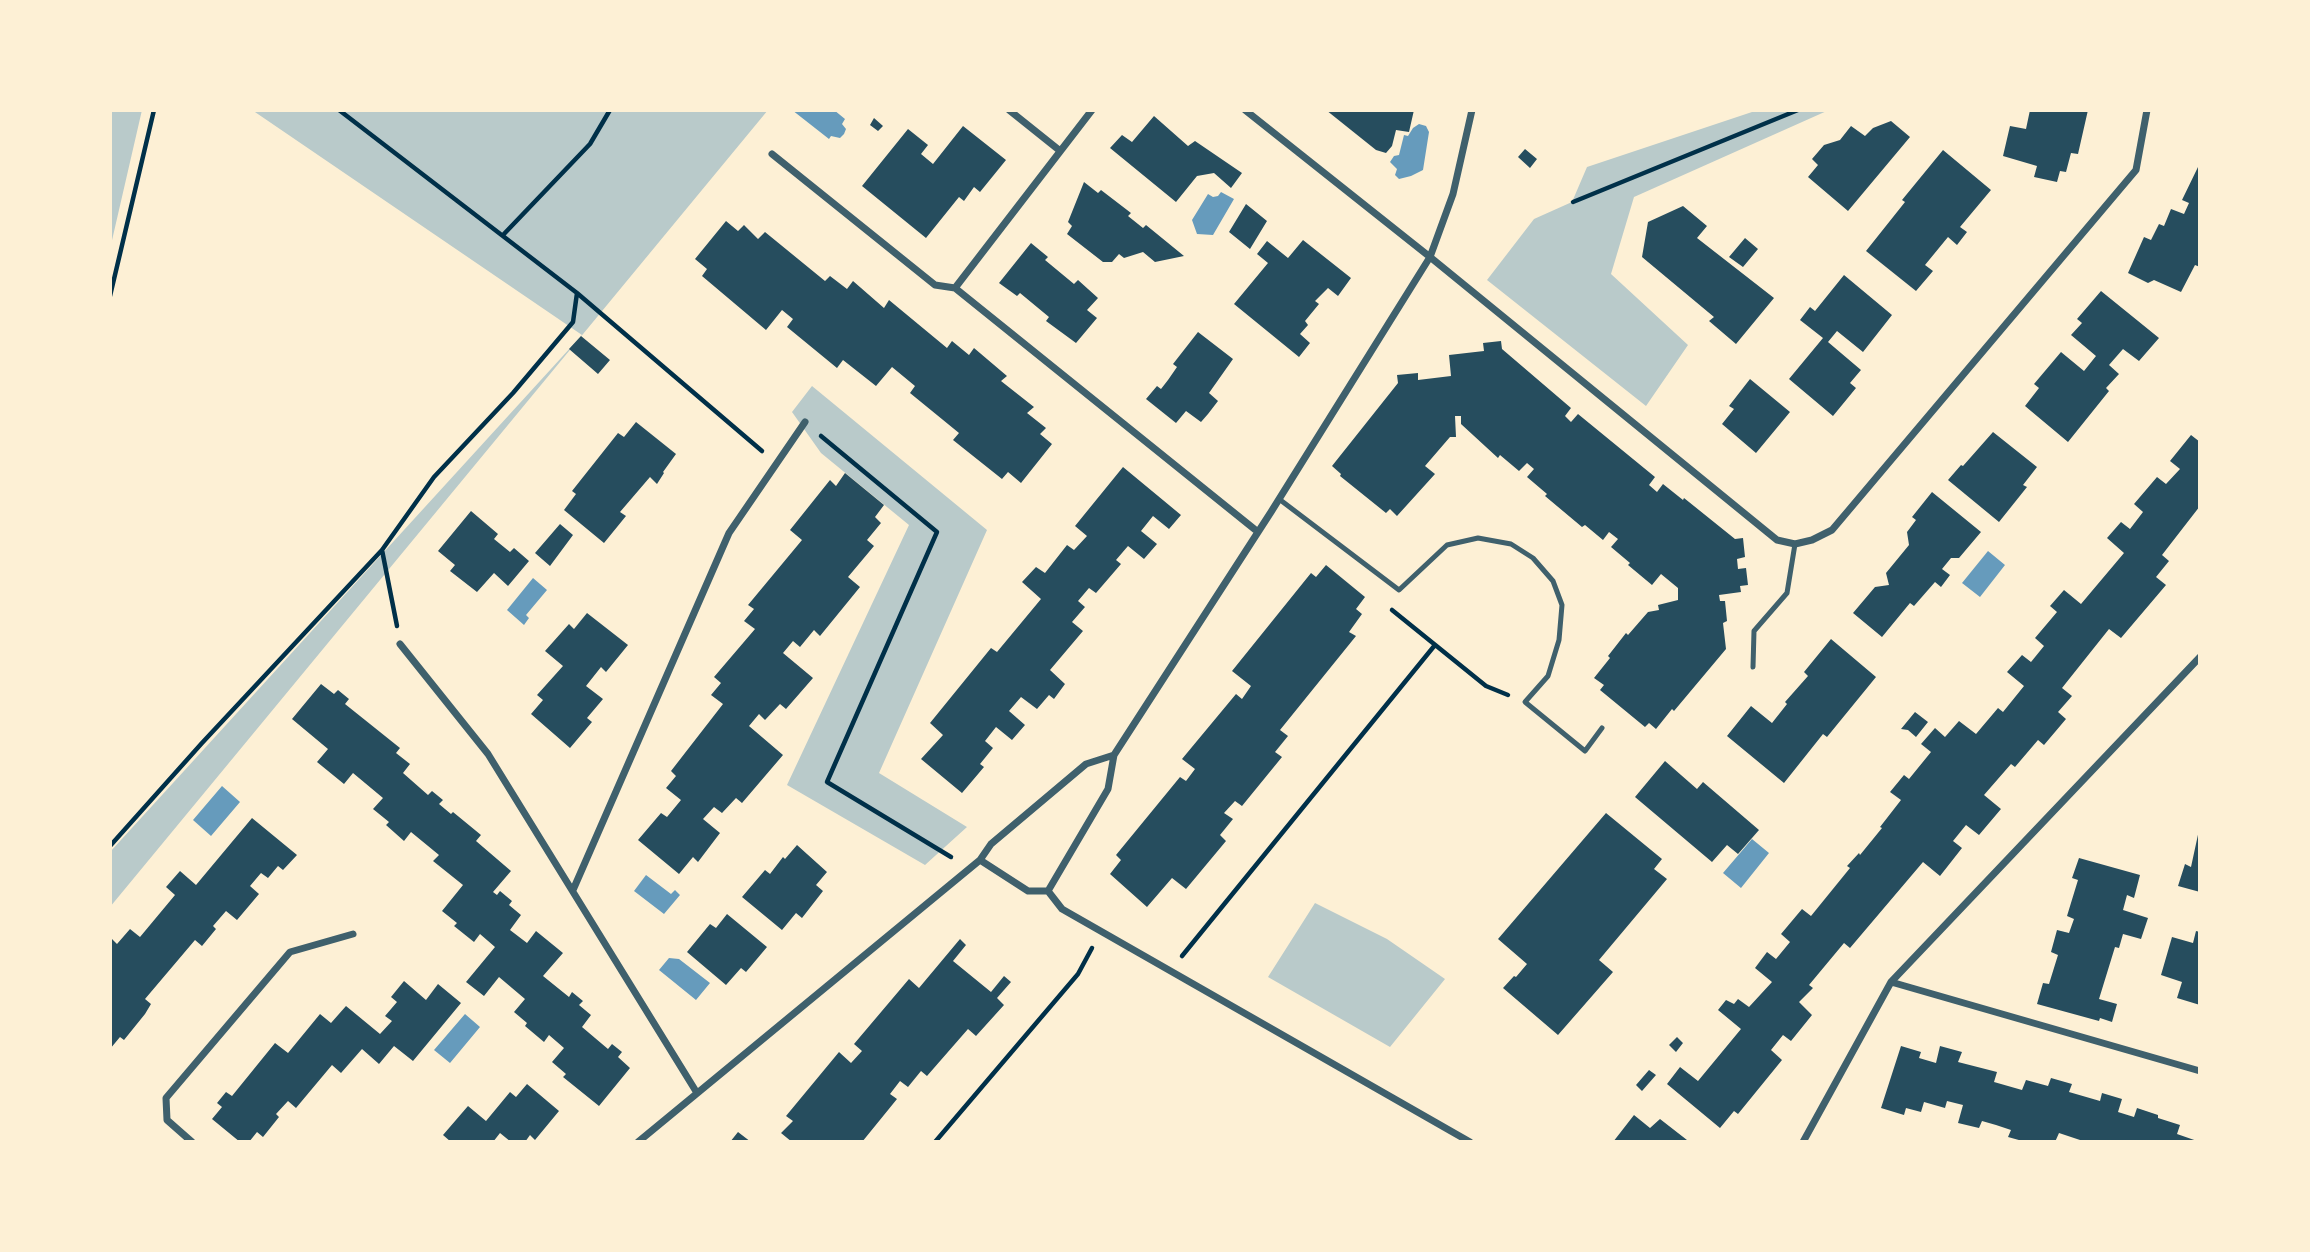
<!DOCTYPE html>
<style>
body{margin:0}
#map{position:relative;width:2310px;height:1252px;overflow:hidden;background:#fdf0d5;font-family:Montserrat,sans-serif}
canvas{display:block}
.frame{position:absolute;inset:0;border:112px solid #fdf0d5;pointer-events:none}
</style>
<div id="map">
<canvas width="2310" height="1252"></canvas>
<div class="frame"></div>
</div>
<script>
const context = document.querySelector('canvas').getContext('2d');
context.lineJoin = 'round';
function fillPath(path, color) {
  context.fillStyle = color;
  context.fill(path, 'evenodd');
}
function shape(rows) {
  const path = new Path2D();
  for (const r of rows) {
    path.moveTo(r[0], r[1]);
    for (let i = 2; i < r.length; i += 2) path.lineTo(r[i], r[i + 1]);
  }
  return path;
}
function strokePath(path, color, width, dash) {
  context.strokeStyle = color;
  context.lineWidth = width;
  context.lineCap = dash ? 'butt' : 'round';
  context.setLineDash(dash || []);
  context.stroke(path);
}
fillPath(shape([
 [110,110,142,110,110,249],
 [252,110,768,110,110,907,110,852,582,335],
 [1758,110,1829,110,1634,197,1611,274,1688,345,1646,406,1487,280,1534,219,1572,202,1587,167],
 [812,386,987,530,879,773,967,827,925,865,787,785,909,525,821,453,792,412],
 [1315,903,1387,939,1445,979,1390,1047,1268,977]
]), '#b9caca');
fillPath(shape([
 [792,110,834,110,845,119,842,124,846,129,844,134,840,138,831,136,829,139],
 [1419,124,1426,126,1429,132,1423,170,1411,176,1399,179,1395,175,1397,169,1390,162,1394,156,1399,155,1404,135,1408,136,1413,128],
 [1221,192,1234,199,1213,235,1197,234,1192,220,1208,194,1213,197,1218,196],
 [1988,551,2005,565,1980,597,1962,583],
 [533,578,547,590,526,615,529,618,524,625,507,610],
 [222,786,240,802,211,836,193,820],
 [1752,839,1769,853,1741,888,1723,873],
 [646,875,671,894,675,890,680,895,664,914,634,891],
 [669,958,679,959,710,983,696,1000,659,970],
 [465,1014,480,1027,450,1063,434,1050]
]), '#669bbc');
fillPath(shape([
 [1326,110,1414,110,1409,132,1396,130,1392,146,1386,153,1376,150],
 [2030,110,2088,110,2078,154,2071,153,2066,172,2060,171,2057,182,2034,177,2037,166,2003,156,2010,126,2026,129],
 [1154,116,1188,146,1195,141,1242,173,1231,188,1214,173,1197,176,1176,202,1110,148,1122,135,1132,142],
 [874,118,883,126,878,131,870,125],
 [1891,121,1910,137,1848,211,1808,177,1818,165,1812,159,1824,145,1840,140,1851,126,1865,136,1873,128],
 [963,126,1006,160,980,192,974,187,964,201,959,197,926,238,862,186,908,129,928,145,921,154,933,164],
 [1525,149,1537,159,1530,168,1518,157],
 [1943,150,1991,190,1960,227,1967,232,1957,245,1948,237,1925,265,1933,271,1916,291,1866,251,1905,202,1902,200],
 [2198,167,2200,168,2200,267,2195,265,2181,292,2154,280,2148,283,2128,273,2144,237,2151,240,2159,224,2164,226,2171,209,2184,214,2189,203,2182,200],
 [1084,182,1098,193,1101,190,1131,213,1128,216,1143,228,1146,225,1184,256,1155,262,1143,252,1124,258,1119,254,1112,262,1103,262,1067,234,1072,226,1068,222],
 [1246,204,1267,221,1250,249,1229,232],
 [1683,206,1707,226,1697,238,1774,298,1736,344,1709,321,1714,317,1642,257,1648,222],
 [726,221,738,231,744,225,758,239,765,232,825,281,830,276,847,289,853,281,884,308,889,300,947,348,952,341,969,355,974,348,1007,376,1001,381,1034,407,1027,413,1046,428,1040,434,1052,444,1021,483,1008,472,1002,479,953,440,959,433,910,393,915,386,892,367,876,386,843,360,837,368,787,327,793,319,782,310,766,330,702,276,707,269,695,259],
 [1745,238,1758,249,1743,267,1729,257],
 [1303,240,1351,278,1338,296,1328,288,1315,301,1319,304,1305,321,1308,325,1300,334,1310,343,1299,357,1234,304,1268,263,1257,254,1267,241,1288,258],
 [1031,243,1048,257,1045,260,1074,284,1078,280,1098,298,1087,310,1097,318,1076,343,1046,321,1049,317,1020,293,1017,296,999,283],
 [1844,275,1892,315,1863,352,1837,331,1828,342,1861,370,1850,383,1856,388,1833,416,1789,379,1823,338,1800,320,1810,307,1815,311],
 [2101,291,2159,338,2139,361,2123,349,2109,365,2119,374,2106,388,2109,391,2068,442,2025,406,2039,388,2034,384,2061,352,2084,371,2096,356,2071,335,2082,323,2077,319],
 [1198,332,1233,359,1209,393,1218,401,1208,414,1201,422,1186,411,1176,423,1146,399,1157,386,1161,389,1168,380,1177,367,1173,364],
 [581,336,610,360,598,374,569,349],
 [1501,341,1502,349,1571,408,1565,416,1571,422,1578,414,1655,477,1649,485,1657,492,1663,484,1683,500,1684,498,1735,539,1743,538,1745,557,1737,559,1738,569,1746,568,1748,585,1740,586,1741,592,1719,595,1720,601,1725,601,1727,621,1723,623,1726,649,1674,711,1672,709,1656,729,1649,723,1645,727,1600,690,1604,685,1594,678,1610,658,1608,656,1626,633,1628,635,1648,612,1659,610,1658,605,1678,600,1678,588,1661,574,1652,585,1628,565,1630,563,1611,547,1618,539,1609,532,1603,540,1585,525,1582,527,1545,496,1547,494,1527,477,1534,469,1527,463,1519,471,1500,455,1498,458,1461,424,1461,416,1455,416,1456,437,1450,437,1425,466,1435,474,1397,516,1390,509,1386,513,1340,476,1341,474,1332,466,1398,383,1397,375,1418,373,1418,380,1451,376,1449,355,1484,351,1483,343],
 [1750,379,1790,412,1756,453,1722,424,1734,409,1729,406],
 [636,422,676,454,663,472,664,473,657,484,650,477,620,512,626,516,604,543,564,510,576,494,572,491,618,433,624,437],
 [1993,432,2037,467,2023,485,2027,487,1999,522,1948,480,1961,465,1963,466],
 [2191,435,2200,442,2200,506,2162,555,2169,561,2156,577,2166,585,2121,638,2109,629,2062,688,2072,696,2058,712,2066,719,2044,745,2038,740,2015,767,2011,764,1984,795,2001,809,1979,835,1966,825,1953,841,1962,848,1940,876,1923,862,1850,948,1844,943,1809,985,1813,988,1799,1002,1812,1015,1791,1041,1783,1035,1771,1050,1782,1060,1738,1114,1734,1111,1720,1128,1667,1084,1680,1067,1698,1081,1741,1029,1718,1010,1726,1000,1734,1004,1738,999,1749,1007,1772,982,1755,968,1767,952,1776,959,1790,942,1781,934,1802,909,1811,916,1850,868,1847,866,1859,853,1860,855,1882,828,1880,827,1901,800,1890,792,1904,775,1909,779,1931,752,1921,744,1935,728,1945,737,1959,721,1976,734,1998,708,2003,712,2024,686,2007,672,2022,655,2031,662,2044,646,2035,638,2057,612,2050,606,2064,590,2081,604,2124,553,2107,538,2121,522,2130,529,2143,512,2134,504,2157,477,2166,484,2180,469,2170,461],
 [1123,467,1181,515,1169,529,1153,516,1141,531,1157,544,1144,559,1128,546,1116,560,1121,564,1096,593,1089,588,1078,601,1085,607,1072,622,1083,631,1050,670,1065,684,1054,699,1049,695,1037,709,1021,697,1009,711,1025,725,1012,740,996,727,985,741,993,748,980,764,984,767,962,793,921,759,943,735,930,723,991,648,997,652,1041,599,1022,582,1036,567,1045,573,1067,545,1074,550,1087,536,1075,526],
 [845,473,884,505,875,517,881,523,867,540,874,546,848,577,860,587,820,636,814,630,800,647,793,641,783,653,813,678,786,709,780,704,765,720,759,714,749,726,783,755,742,803,736,798,722,813,714,807,703,819,720,833,698,862,693,857,679,874,638,840,661,813,667,817,681,800,666,788,676,776,671,771,723,704,711,695,721,683,714,677,755,629,744,621,754,609,748,605,802,540,790,530,830,480,836,486],
 [1932,492,1981,532,1959,558,1951,558,1942,569,1950,575,1941,587,1935,582,1914,606,1910,603,1882,637,1853,613,1875,587,1889,585,1886,573,1909,545,1907,532,1916,520,1912,517],
 [471,511,498,534,494,539,510,552,514,548,529,561,508,586,494,573,477,592,450,571,455,565,438,551],
 [560,524,573,535,550,566,535,553],
 [1326,565,1365,597,1356,609,1362,614,1349,632,1356,636,1280,730,1288,736,1275,752,1282,757,1242,806,1235,801,1224,813,1233,819,1220,835,1226,841,1186,889,1172,878,1147,907,1110,874,1121,860,1116,855,1180,777,1186,781,1195,769,1182,759,1236,694,1242,699,1251,686,1232,671,1311,573,1316,577],
 [587,613,628,645,606,672,601,667,586,686,603,699,587,718,592,722,570,748,531,714,543,700,537,695,563,666,545,651,569,624,574,629],
 [1831,639,1876,677,1827,737,1823,734,1784,783,1727,736,1751,706,1772,723,1787,704,1785,702,1808,676,1804,672],
 [321,684,334,694,338,690,349,699,345,704,400,748,396,753,410,764,403,773,428,795,432,791,443,800,439,804,451,814,453,812,481,835,476,841,511,871,493,892,497,895,500,891,512,901,509,905,521,915,510,930,527,943,536,931,563,953,543,976,569,997,572,992,583,1001,579,1005,591,1015,582,1027,608,1049,612,1044,622,1052,618,1057,630,1068,599,1106,563,1077,566,1074,552,1062,564,1048,549,1035,544,1042,525,1026,527,1023,514,1012,525,999,499,977,484,996,466,982,495,947,480,934,474,942,454,926,457,923,442,911,463,885,433,861,439,855,411,832,404,841,386,825,389,822,373,809,383,798,353,773,344,784,317,762,328,749,292,719],
 [1915,712,1928,722,1916,737,1908,730,1901,729],
 [1665,761,1697,789,1703,782,1759,830,1738,854,1727,845,1712,862,1635,797],
 [1606,813,1662,859,1654,869,1667,879,1599,960,1613,972,1558,1035,1503,988,1514,976,1516,977,1527,964,1498,939],
 [252,818,297,855,283,870,278,866,268,878,261,873,250,886,259,894,237,920,226,911,213,926,216,929,202,946,195,940,145,999,151,1004,145,1014,124,1040,120,1037,110,1049,110,941,112,939,117,944,130,929,140,937,175,895,166,887,180,871,196,885],
 [2199,830,2200,830,2200,892,2178,886,2185,864,2191,867],
 [797,845,827,872,816,885,823,891,802,918,796,913,782,930,742,897,765,870,770,874,783,857,785,859],
 [2079,858,2140,875,2134,898,2127,895,2123,910,2148,918,2141,939,2123,934,2119,948,2115,947,2099,999,2117,1004,2112,1022,2100,1018,2099,1021,2037,1004,2043,983,2049,984,2058,955,2051,952,2057,930,2069,933,2074,919,2067,916,2078,880,2072,878],
 [727,914,767,947,746,972,741,968,726,985,687,952,710,924,716,928],
 [2196,931,2200,932,2200,1005,2177,998,2182,982,2161,975,2172,937,2193,943],
 [960,939,966,945,953,961,991,992,1004,976,1011,982,997,998,1004,1005,976,1036,968,1029,927,1076,921,1071,908,1087,900,1081,890,1094,897,1099,862,1142,792,1142,781,1133,793,1121,786,1116,839,1052,851,1063,862,1051,854,1044,909,979,919,988],
 [404,981,426,1000,438,984,461,1003,413,1061,394,1046,379,1064,362,1049,341,1073,332,1065,296,1108,288,1101,276,1114,279,1117,263,1137,257,1132,249,1142,240,1142,212,1119,222,1107,217,1103,226,1092,232,1096,275,1043,288,1053,320,1014,331,1023,346,1006,380,1034,392,1021,385,1016,397,1002,391,997],
 [1677,1037,1683,1043,1676,1052,1669,1045],
 [1901,1046,1921,1052,1919,1058,1936,1063,1940,1046,1962,1052,1958,1062,1997,1072,1994,1082,2022,1090,2026,1080,2048,1086,2051,1078,2072,1084,2069,1092,2100,1101,2102,1093,2122,1099,2118,1112,2134,1117,2137,1108,2158,1115,2158,1118,2180,1125,2177,1134,2200,1142,2086,1142,2059,1133,2055,1142,2026,1142,2008,1137,2011,1130,1996,1125,1982,1121,1979,1128,1958,1123,1963,1105,1947,1101,1945,1108,1924,1102,1921,1112,1906,1108,1904,1115,1881,1108],
 [1649,1070,1656,1075,1642,1091,1636,1085],
 [527,1084,559,1111,535,1140,530,1135,525,1142,511,1142,500,1133,493,1142,451,1142,443,1135,468,1106,486,1121,510,1092,516,1097],
 [1634,1115,1650,1128,1660,1119,1687,1140,1685,1142,1613,1142],
 [738,1132,751,1142,730,1142]
]), '#264d5e');
strokePath(shape([
 [1573,202,1798,110],
 [503,235,590,144,610,110],
 [577,293,762,451],
 [110,296,154,110],
 [821,436,937,532,827,782,951,857],
 [382,550,397,626],
 [1392,610,1486,686,1508,695],
 [110,846,202,743,382,550,434,477,513,393,573,322,577,293,339,110],
 [1182,956,1435,645],
 [935,1142,1078,974,1092,948]
]), '#003049', 4.5);
strokePath(shape([
 [1279,499,1399,590,1447,545,1478,538,1511,544,1533,558,1553,581,1562,605,1559,640,1548,676,1525,702,1585,751,1602,728],
 [1753,667,1754,631,1787,593,1795,544]
]), '#3f606c', 5);
strokePath(shape([
 [1009,110,1059,150],
 [1245,110,1430,257,1777,540,1795,544,1812,540,1832,530,2136,170,2147,110],
 [772,154,935,285,955,288,1258,532],
 [955,288,1092,110],
 [400,644,488,754,697,1093],
 [980,860,1028,891,1048,891],
 [573,890,729,533,805,422],
 [1048,891,1108,789,1114,755,1271,512,1430,257,1453,194,1472,110],
 [1048,891,1062,909,1470,1142],
 [1891,982,2200,1071],
 [192,1142,167,1120,166,1098,290,952,353,934],
 [638,1142,980,860,991,844,1086,764,1114,755],
 [1803,1142,1891,982,2200,657]
]), '#3f606c', 7);
</script>
